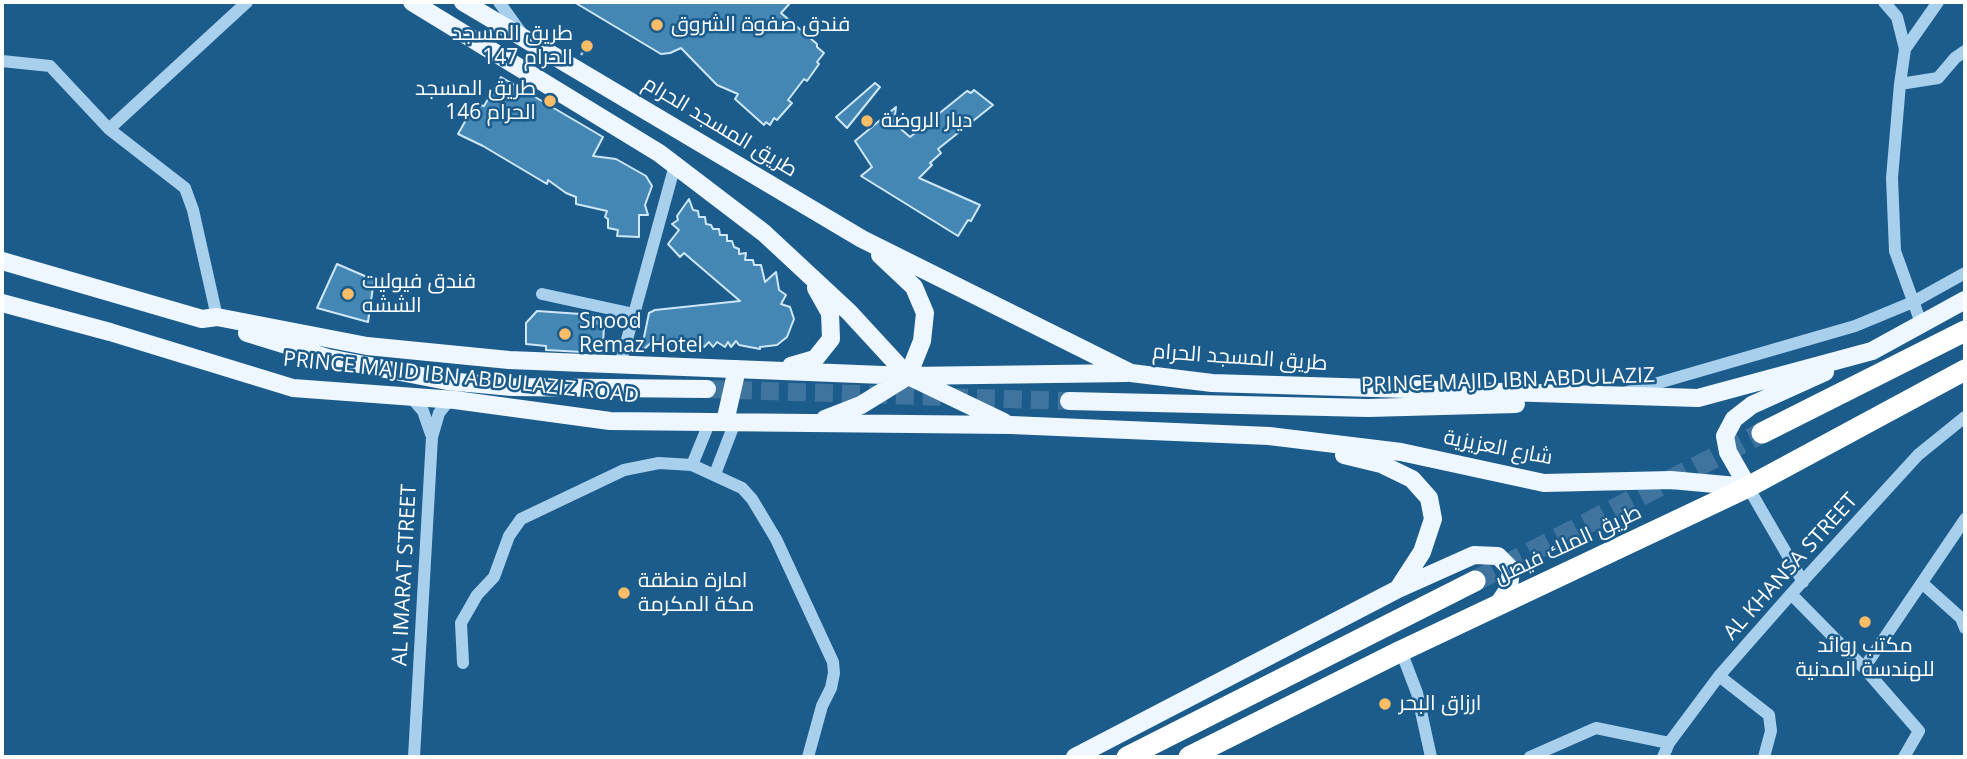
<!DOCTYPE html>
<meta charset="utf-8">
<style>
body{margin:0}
#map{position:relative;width:1967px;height:759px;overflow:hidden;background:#1c5c8c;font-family:"Open Sans",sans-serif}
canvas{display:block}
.frame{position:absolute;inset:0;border:4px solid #fff;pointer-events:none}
</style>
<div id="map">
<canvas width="1967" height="759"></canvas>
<div class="frame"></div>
</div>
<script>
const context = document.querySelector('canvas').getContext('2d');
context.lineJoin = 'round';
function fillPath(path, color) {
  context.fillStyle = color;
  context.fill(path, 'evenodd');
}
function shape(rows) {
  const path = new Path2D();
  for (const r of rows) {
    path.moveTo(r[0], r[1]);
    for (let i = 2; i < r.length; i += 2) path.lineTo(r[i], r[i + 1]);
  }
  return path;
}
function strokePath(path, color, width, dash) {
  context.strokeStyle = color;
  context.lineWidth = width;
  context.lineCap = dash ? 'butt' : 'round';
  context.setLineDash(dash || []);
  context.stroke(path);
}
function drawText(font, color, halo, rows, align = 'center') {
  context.font = font + ' "Open Sans",Cairo,sans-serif';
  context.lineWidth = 5;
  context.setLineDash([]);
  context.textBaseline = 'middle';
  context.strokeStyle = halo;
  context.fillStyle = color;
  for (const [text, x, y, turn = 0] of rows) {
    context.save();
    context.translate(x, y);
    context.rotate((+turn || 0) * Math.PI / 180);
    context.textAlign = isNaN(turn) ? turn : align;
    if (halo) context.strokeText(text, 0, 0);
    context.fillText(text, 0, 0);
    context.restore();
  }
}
const building = shape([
 [574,2,791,2,781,13,817,44,817,47,824,53,817,62,819,64,807,81,804,79,788,100,792,103,777,120,774,118,770,125,766,122,764,125,735,99,738,94,717,85,681,48,670,53,661,54,574,2],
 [501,77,603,137,593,156,616,159,646,176,652,186,645,205,648,215,639,215,639,237,617,236,618,230,608,228,608,219,605,217,607,211,576,204,576,197,566,193,548,180,547,184,483,146,458,134,471,111,475,112,479,105,484,106,501,77],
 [875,83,880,87,847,128,836,117,875,83],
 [974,90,993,105,938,149,941,153,930,163,932,165,919,178,980,205,971,221,968,220,958,236,861,176,872,167,855,141,896,107,894,123,910,137,967,91,971,93,974,90],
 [689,199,693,210,698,211,699,217,705,217,706,224,711,225,713,229,719,229,720,235,727,235,727,241,732,241,734,247,739,249,739,254,746,253,745,260,753,260,754,265,761,265,765,282,776,272,779,290,786,295,781,304,790,307,794,319,787,337,777,345,760,347,760,349,739,345,736,341,731,347,728,342,725,347,717,342,713,347,709,342,704,347,700,343,696,346,690,341,687,345,682,341,678,345,674,340,670,345,664,339,659,344,655,339,641,352,649,313,655,310,740,301,684,253,680,257,668,244,679,230,672,224,678,220,677,216,689,199],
 [337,264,374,280,368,322,317,308,337,264],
 [537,311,596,315,597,324,604,324,603,346,582,346,582,352,546,350,546,346,526,344,526,323,537,311]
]);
fillPath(building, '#4486b4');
strokePath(building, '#cee7f9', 2);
strokePath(shape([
 [707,389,1069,401]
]), '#3e749d', 18, [18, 9]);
strokePath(shape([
 [1475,581,1762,433]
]), '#3e749d', 21, [21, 10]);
strokePath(shape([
 [581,55,587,46]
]), '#a8d0ed', 2.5, [3.5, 5]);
strokePath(shape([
 [499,2,522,34],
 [1884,2,1897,17,1905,49,1900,84,1892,178,1895,251,1921,323],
 [1905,49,1938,2],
 [2,61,50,66,109,129,185,188,193,210,217,317],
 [1900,84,1938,78,1955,58,1965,51],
 [109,129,247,2],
 [542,294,634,314],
 [620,365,675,165],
 [1627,392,1855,326,1913,302,1965,273],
 [410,396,423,411,431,434],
 [692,465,710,421],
 [715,474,735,422],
 [1748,487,1803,582],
 [1922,583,1961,618,1965,628],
 [1791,594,1864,668,1965,519],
 [1401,651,1417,693,1431,757],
 [463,663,461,623,477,595,494,577,509,536,521,519,624,470,659,463,692,465,742,488,752,499,776,539,833,662,834,673,831,688,822,706,808,757],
 [1864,668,1919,731,1904,757],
 [1719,676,1769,715,1771,731,1764,757],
 [414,757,432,437,439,413,450,399],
 [1530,757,1596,728,1669,743],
 [1663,757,1669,743,1719,676,1791,594,1918,455,1965,417]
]), '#a8d0ed', 12);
strokePath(shape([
 [412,2,659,153,764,233,849,312,908,376,1004,422],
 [463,2,862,239,1131,373,1212,383,1698,398,1872,351,1965,300],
 [2,261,202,319,217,317,367,346,509,360,908,376,1127,373],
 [2,303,110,332,293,388,455,400,610,421,1011,425,1269,436,1401,452,1544,483,1671,480,1748,487],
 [247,333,328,358,447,381,512,387,707,389],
 [791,366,815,359,831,339,830,313,816,288],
 [1069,401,1368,408,1516,404],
 [825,419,861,405,908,376,922,341,925,313,914,287,880,255],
 [725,422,737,369],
 [1748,487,1728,452,1725,436,1734,419,1752,405,1825,372],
 [1398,589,1474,555,1498,556,1511,569,1509,588,1497,606],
 [1075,757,1398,589,1422,552,1433,519,1429,498,1412,479,1381,464,1344,455]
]), '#eef7ff', 18);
strokePath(shape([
 [1762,433,1965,331],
 [1127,757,1475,581],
 [1189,757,1401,651,1748,487,1965,370]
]), '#fff', 21);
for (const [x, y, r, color] of [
 [657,25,7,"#fdbd66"],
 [587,46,7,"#fdbd66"],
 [550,101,7,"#fdbd66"],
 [867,121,7,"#fdbd66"],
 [348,294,7,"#fdbd66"],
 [565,334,7,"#fdbd66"],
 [624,593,7,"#fdbd66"],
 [1865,622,7,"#fdbd66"],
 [1385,704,7,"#fdbd66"]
]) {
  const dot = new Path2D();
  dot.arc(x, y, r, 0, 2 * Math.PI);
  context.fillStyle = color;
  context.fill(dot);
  strokePath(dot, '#1c5c8c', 2.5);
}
drawText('21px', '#fff', '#1c5c8c', [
 ["فندق صفوة الشروق",671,25],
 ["طريق المسجد",573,34,"right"],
 ["الحرام 147",573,58,"right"],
 ["طريق المسجد",536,89,"right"],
 ["الحرام 146",536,113,"right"],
 ["ديار الروضة",881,121],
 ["فندق فيوليت",362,282],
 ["الششه",362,306],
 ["Snood",579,322],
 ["Remaz Hotel",579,346],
 ["امارة منطقة",638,581],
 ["مكة المكرمة",638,605],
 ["مكتب روائد",1865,646,"center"],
 ["للهندسة المدنية",1865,670,"center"],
 ["ارزاق البحر",1399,704]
], 'left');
drawText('21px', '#fff', '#1c5c8c', [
 ["طريق المسجد الحرام",720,127,31],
 ["طريق المسجد الحرام",1240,358,4],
 ["PRINCE MAJID IBN ABDULAZIZ ROAD",461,378,6],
 ["PRINCE MAJID IBN ABDULAZIZ",1508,381,-2],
 ["شارع العزيزية",1498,448,11],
 ["طريق الملك فيصل",1568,545,-25],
 ["AL KHANSA STREET",1791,567,-48],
 ["AL IMARAT STREET",405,575,-87]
]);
</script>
